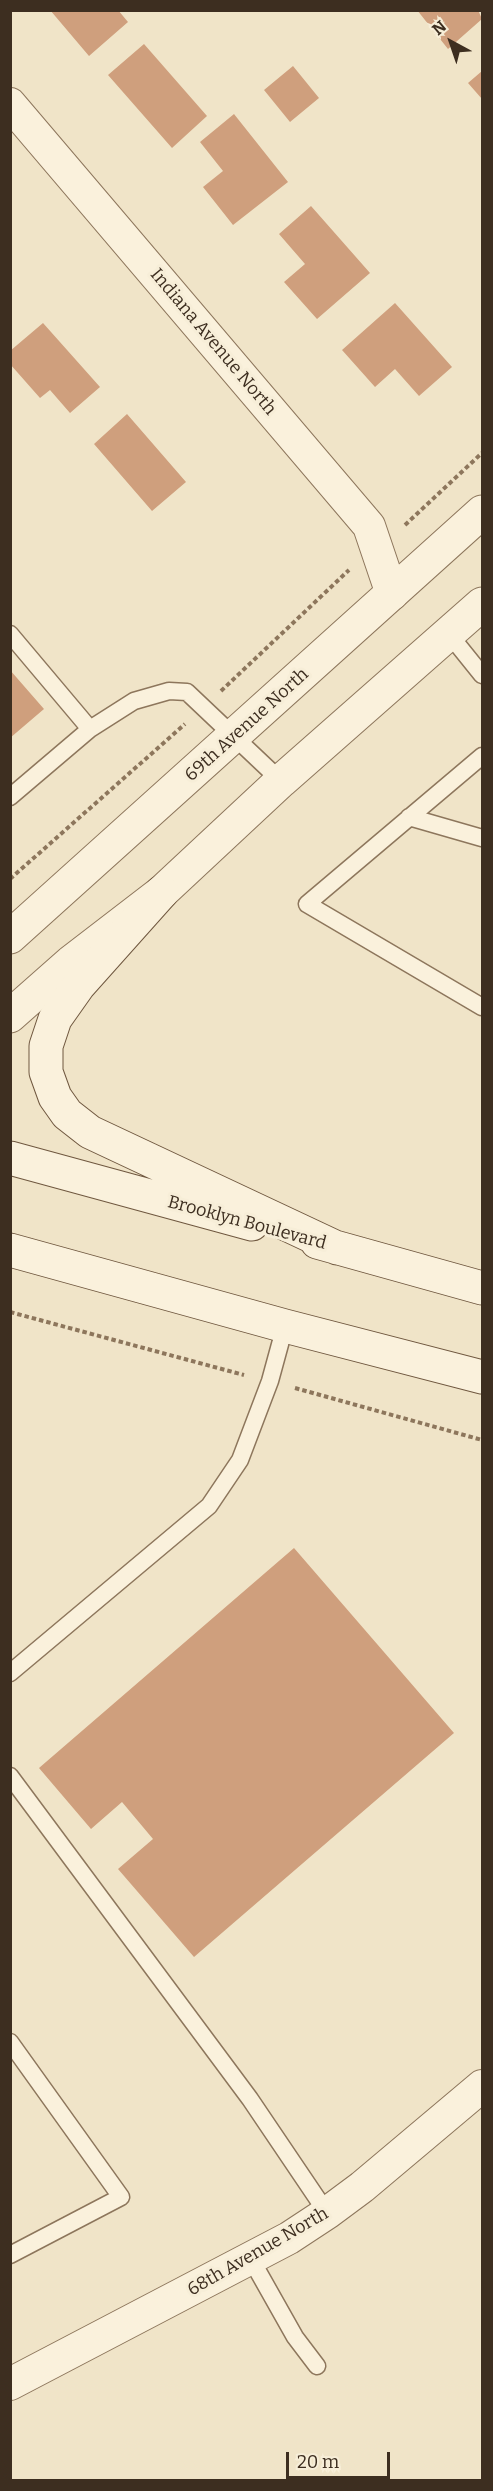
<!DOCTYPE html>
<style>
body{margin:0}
#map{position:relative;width:493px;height:2491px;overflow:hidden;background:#f0e4c8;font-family:Bitter,serif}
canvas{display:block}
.frame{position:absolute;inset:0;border:12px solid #3d2e20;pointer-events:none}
.north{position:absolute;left:421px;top:12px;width:60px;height:60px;-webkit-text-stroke:4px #f7eed8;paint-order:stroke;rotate:320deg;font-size:16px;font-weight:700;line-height:24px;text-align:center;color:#3d2e20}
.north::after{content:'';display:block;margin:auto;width:21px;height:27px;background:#3d2e20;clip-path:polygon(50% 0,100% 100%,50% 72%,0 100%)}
.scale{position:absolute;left:286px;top:2452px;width:104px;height:27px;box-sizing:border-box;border:3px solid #3d2e20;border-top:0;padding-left:8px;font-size:18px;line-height:21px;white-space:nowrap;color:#3d2e20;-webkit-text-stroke:4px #f7eed8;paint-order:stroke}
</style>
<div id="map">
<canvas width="493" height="2491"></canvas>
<div class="frame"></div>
<div class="north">N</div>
<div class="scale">20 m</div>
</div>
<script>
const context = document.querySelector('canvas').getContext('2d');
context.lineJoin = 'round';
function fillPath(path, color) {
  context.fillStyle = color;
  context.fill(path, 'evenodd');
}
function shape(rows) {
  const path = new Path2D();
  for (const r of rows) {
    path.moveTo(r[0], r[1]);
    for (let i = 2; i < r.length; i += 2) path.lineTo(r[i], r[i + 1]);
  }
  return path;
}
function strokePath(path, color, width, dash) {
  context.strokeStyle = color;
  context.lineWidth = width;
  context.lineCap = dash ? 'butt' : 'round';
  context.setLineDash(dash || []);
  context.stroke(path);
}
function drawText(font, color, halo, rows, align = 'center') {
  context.font = font + ' Bitter,serif';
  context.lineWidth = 6;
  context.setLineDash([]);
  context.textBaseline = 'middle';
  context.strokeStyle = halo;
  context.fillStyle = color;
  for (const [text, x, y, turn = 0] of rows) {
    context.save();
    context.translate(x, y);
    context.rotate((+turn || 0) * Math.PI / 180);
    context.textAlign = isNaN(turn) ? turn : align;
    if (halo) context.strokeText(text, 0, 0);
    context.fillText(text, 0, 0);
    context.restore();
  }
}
fillPath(shape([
 [50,10,118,10,128,22,89,56],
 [417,10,478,10,482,19,448,49],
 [144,44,207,116,172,148,108,75],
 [293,66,319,98,290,122,264,90],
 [482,71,482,99,468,83],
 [234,114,288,182,233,225,203,187,223,171,200,142],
 [311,206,370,273,317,319,284,282,305,264,279,234],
 [395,303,452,367,419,396,395,369,375,387,342,350],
 [43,323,100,387,70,413,50,390,40,398,10,364,10,351],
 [127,414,186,482,152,511,94,444],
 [10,670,44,709,10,738],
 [294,1548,454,1733,194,1957,118,1869,153,1839,122,1802,91,1829,39,1768]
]), '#cf9f7d');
const service = shape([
 [10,634,90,729],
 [449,634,482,675],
 [482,756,307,904,482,1007],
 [10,797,90,729,134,701,169,691,187,692,281,781],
 [409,817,482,838],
 [10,1673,209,1506,240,1460,270,1381,285,1326],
 [10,1776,250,2099,327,2213],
 [10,2042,121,2197,10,2255],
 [251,2259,295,2337,317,2366]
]);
const minor = shape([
 [10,104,369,526,392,594],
 [10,2384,289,2238,327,2213,362,2187,482,2086]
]);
const tertiary = shape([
 [10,937,482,512],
 [10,1016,71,962,162,892,281,781,482,604]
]);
const secondary = shape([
 [162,892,79,985,55,1019,46,1046,46,1072,55,1097,67,1114,90,1132,337,1248],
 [10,1158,252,1224],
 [317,1242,482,1288],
 [10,1250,285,1326,482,1377]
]);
strokePath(service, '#8d765c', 19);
strokePath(minor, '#8d765c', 34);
strokePath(tertiary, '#8d765c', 35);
strokePath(secondary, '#6f573f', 35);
strokePath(shape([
 [405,525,482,453],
 [221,691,349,570],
 [10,879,185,724],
 [10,1312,244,1375],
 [295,1388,482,1440]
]), '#8d765c', 4, [4.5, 3]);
strokePath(service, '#faf1dc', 16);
strokePath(minor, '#faf1dc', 32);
strokePath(tertiary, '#faf1dc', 33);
strokePath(secondary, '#faf1dc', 33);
drawText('18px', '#3d2e20', '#f7eed8', [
 ["Indiana Avenue North",213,342,50],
 ["69th Avenue North",247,725,-42],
 ["Brooklyn Boulevard",247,1223,15],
 ["68th Avenue North",258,2252,-30]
]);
</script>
